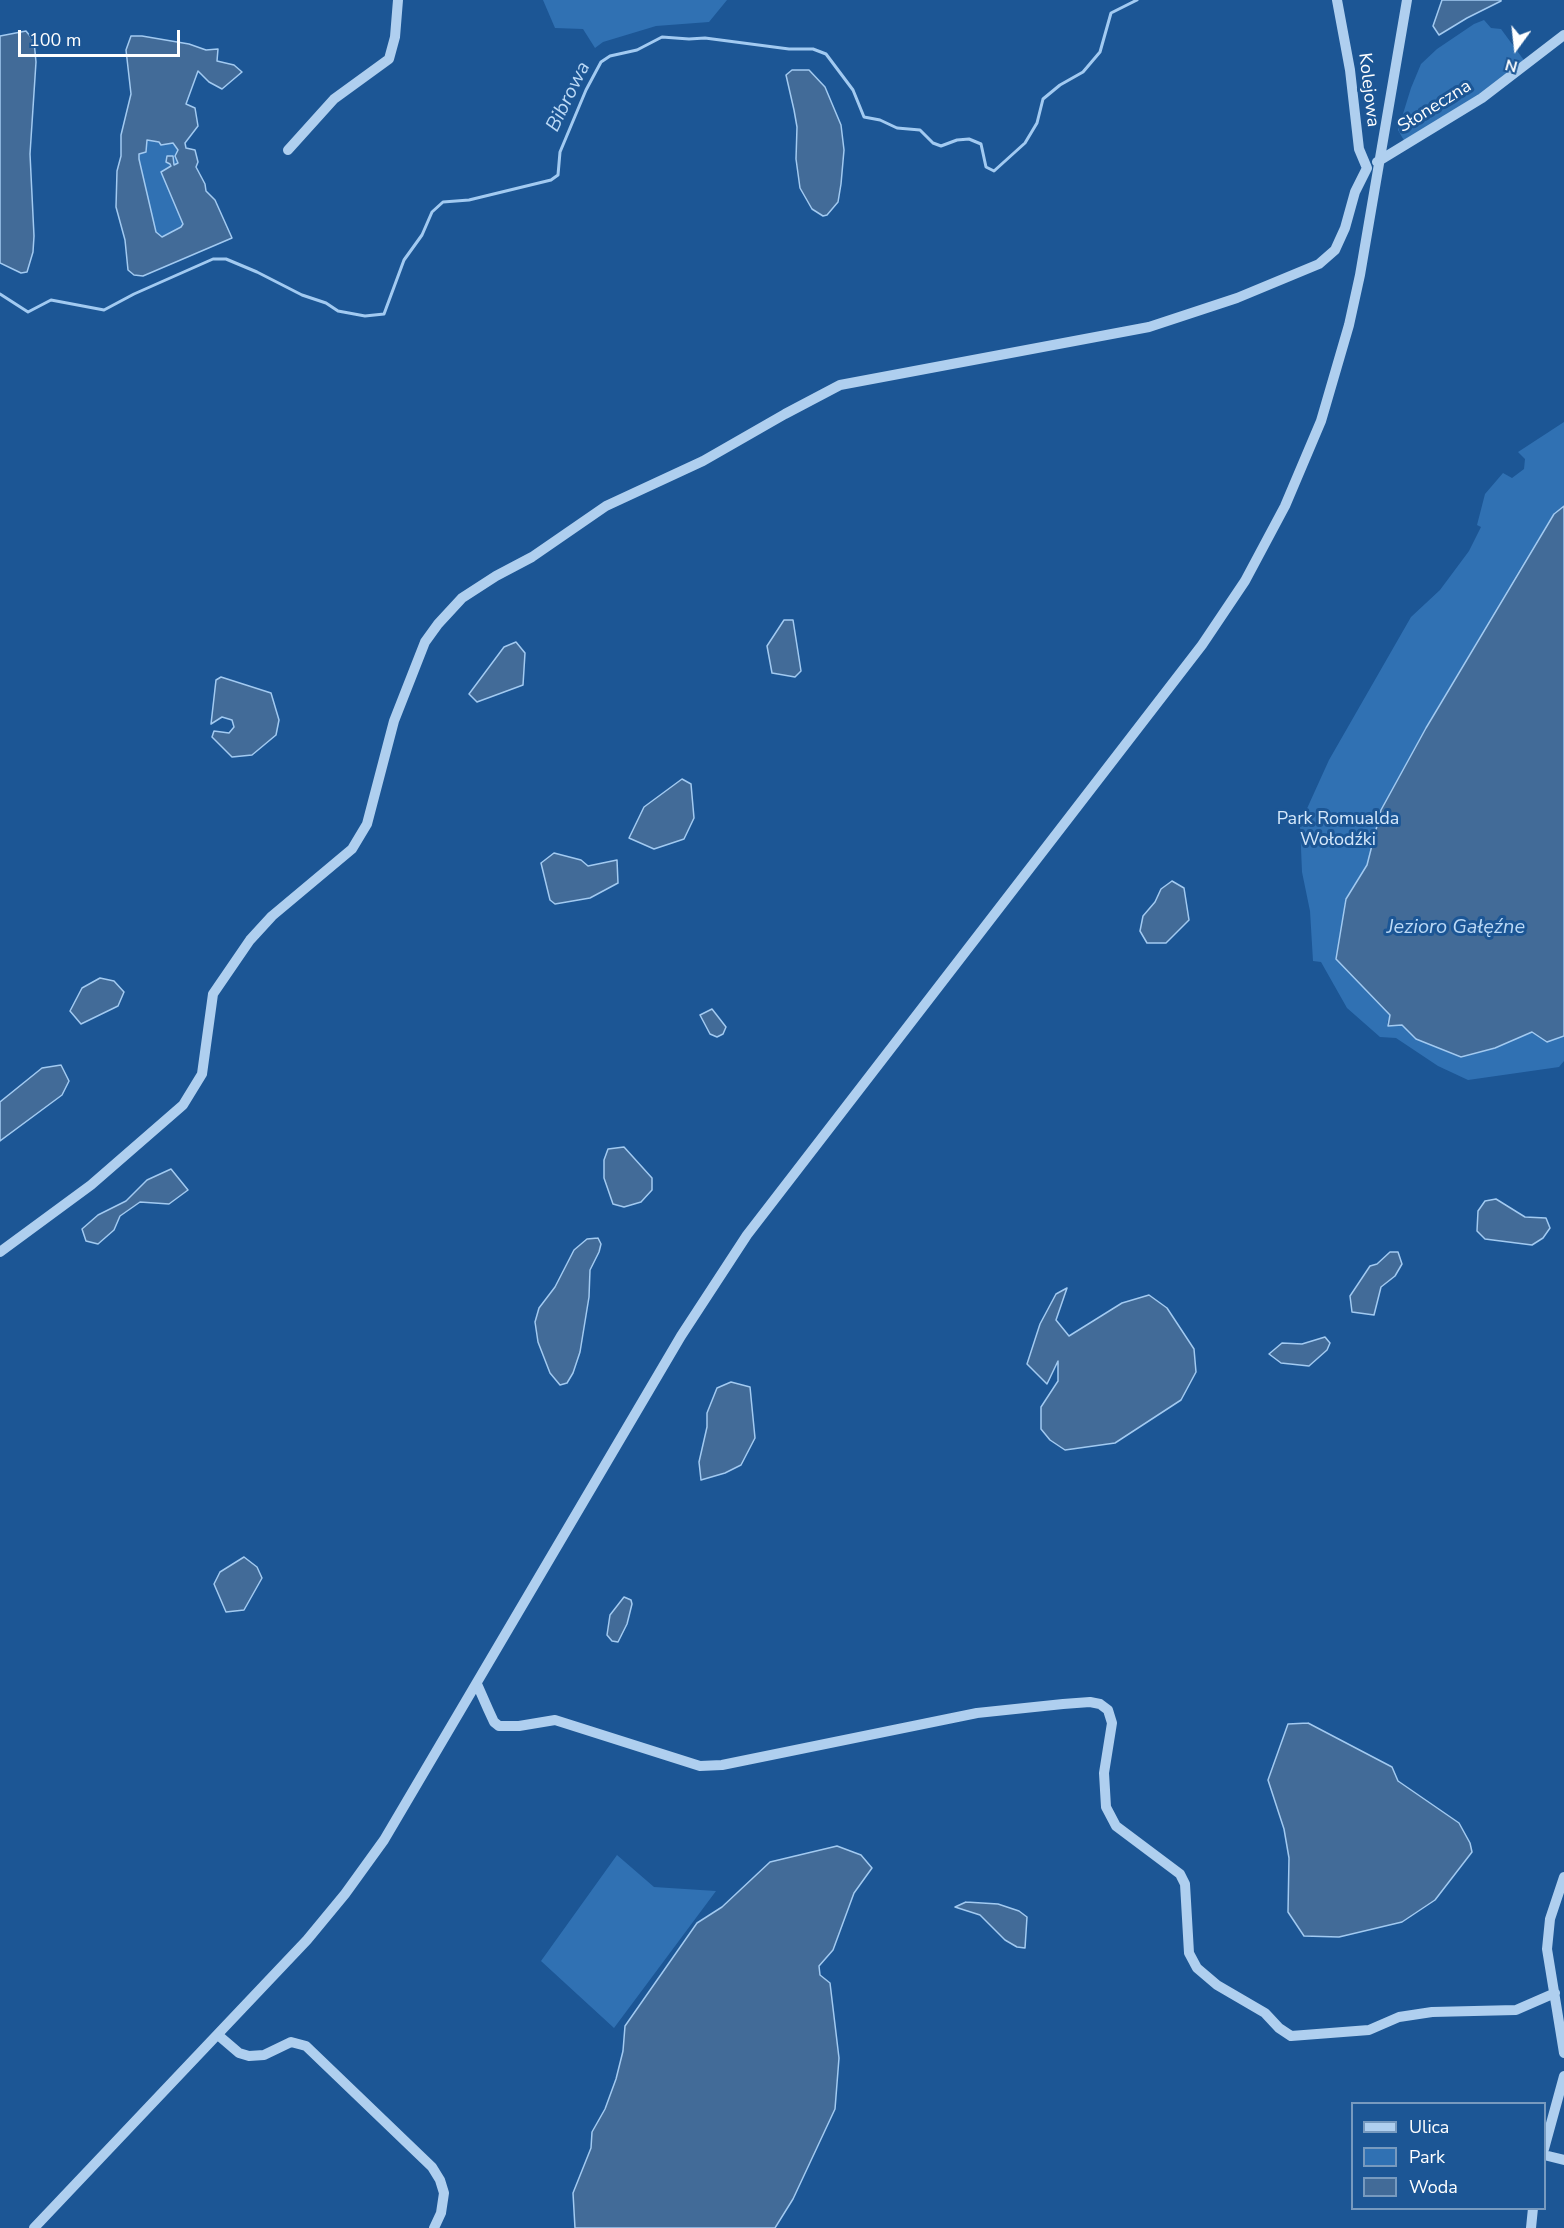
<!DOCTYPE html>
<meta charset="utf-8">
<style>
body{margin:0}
#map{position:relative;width:1564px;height:2228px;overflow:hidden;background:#1c5695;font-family:"Nunito Sans",sans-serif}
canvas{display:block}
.legend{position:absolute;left:1351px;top:2102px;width:195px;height:108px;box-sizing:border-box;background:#1c5695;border:2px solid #779abf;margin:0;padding:8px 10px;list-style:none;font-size:18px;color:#fff}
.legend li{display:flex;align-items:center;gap:12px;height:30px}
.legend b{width:30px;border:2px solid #779abf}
.north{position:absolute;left:1486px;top:18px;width:60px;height:60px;-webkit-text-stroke:4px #1c5695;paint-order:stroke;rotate:195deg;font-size:16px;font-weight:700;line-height:24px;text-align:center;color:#fff}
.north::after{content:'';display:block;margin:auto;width:21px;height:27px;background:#fff;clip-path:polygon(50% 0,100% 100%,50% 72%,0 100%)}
.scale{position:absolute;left:18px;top:30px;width:162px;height:27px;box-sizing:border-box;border:3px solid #fff;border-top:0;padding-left:8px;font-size:18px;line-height:21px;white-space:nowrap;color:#fff;-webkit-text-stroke:4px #1c5695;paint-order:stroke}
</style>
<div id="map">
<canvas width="1564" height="2228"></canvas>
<ul class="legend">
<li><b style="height:8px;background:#afcfef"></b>Ulica</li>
<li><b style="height:16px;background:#3071b3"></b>Park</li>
<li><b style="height:16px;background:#426b98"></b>Woda</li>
</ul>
<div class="north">N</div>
<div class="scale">100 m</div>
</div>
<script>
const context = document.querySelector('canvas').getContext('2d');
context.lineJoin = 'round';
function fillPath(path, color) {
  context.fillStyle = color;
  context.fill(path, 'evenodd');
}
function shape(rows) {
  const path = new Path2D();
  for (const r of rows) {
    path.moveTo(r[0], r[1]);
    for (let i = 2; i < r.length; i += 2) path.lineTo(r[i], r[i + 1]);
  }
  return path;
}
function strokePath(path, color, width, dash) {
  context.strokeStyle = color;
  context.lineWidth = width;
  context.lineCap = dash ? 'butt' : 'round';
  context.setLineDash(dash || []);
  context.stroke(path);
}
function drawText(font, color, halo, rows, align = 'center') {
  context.font = font + ' "Nunito Sans",sans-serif';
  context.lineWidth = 6;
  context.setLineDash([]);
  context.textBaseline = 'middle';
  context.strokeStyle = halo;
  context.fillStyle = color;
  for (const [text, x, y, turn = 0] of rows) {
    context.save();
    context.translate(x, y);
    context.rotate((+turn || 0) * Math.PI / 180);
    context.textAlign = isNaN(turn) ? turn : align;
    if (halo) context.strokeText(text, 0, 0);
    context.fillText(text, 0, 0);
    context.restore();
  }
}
fillPath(shape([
 [543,0,727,0,709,22,656,26,603,42,595,48,583,29,555,28],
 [1484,20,1491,28,1501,29,1526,63,1406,144,1398,130,1411,88,1421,64,1437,49,1474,24],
 [147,139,172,143,178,150,179,163,174,165,173,162,170,163,171,166,162,172,183,224,181,227,162,237,156,232,139,159,139,154,146,152],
 [1564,422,1564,505,1554,513,1520,569,1426,727,1381,810,1367,865,1346,898,1336,959,1390,1015,1387,1023,1388,1026,1402,1025,1416,1039,1461,1058,1495,1048,1532,1032,1547,1041,1564,1036,1564,1061,1559,1067,1468,1080,1438,1066,1396,1038,1380,1037,1347,1008,1321,962,1313,961,1310,911,1302,872,1300,824,1329,760,1411,617,1440,590,1469,551,1481,527,1477,525,1485,494,1503,473,1512,478,1524,469,1525,459,1518,452],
 [617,1855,654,1887,716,1891,614,2028,541,1961]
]), '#3071b3');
const water = shape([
 [1442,0,1501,0,1501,1,1467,18,1439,35,1433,26,1442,0],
 [26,31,34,41,36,62,30,154,34,236,33,252,27,272,21,273,0,263,0,36,26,31],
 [131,36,142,36,189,44,206,50,218,49,217,61,234,65,242,72,222,89,209,82,198,71,186,104,195,108,198,126,185,143,186,148,195,150,198,162,196,167,205,184,206,191,215,200,232,238,143,276,134,275,128,270,125,240,116,207,117,171,121,156,121,135,131,94,126,50,131,36],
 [147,140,159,142,161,145,173,143,178,150,175,156,178,163,174,165,173,156,167,156,166,162,170,164,171,166,161,172,183,224,181,227,162,237,156,232,139,159,139,154,146,152,147,140],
 [792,70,809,70,825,87,841,125,844,150,841,184,838,202,827,215,823,216,812,209,800,188,796,159,797,127,794,110,786,75,792,70],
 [1564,506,1564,1036,1547,1042,1532,1032,1495,1048,1461,1057,1416,1039,1402,1025,1388,1026,1390,1015,1336,959,1346,899,1367,865,1381,810,1426,728,1554,514,1564,506],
 [784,620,793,620,801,671,795,677,772,673,767,646,784,620],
 [516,642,525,653,523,685,477,702,469,694,504,647,516,642],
 [221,677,271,693,279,720,276,735,252,755,232,757,212,737,214,731,229,733,234,727,232,720,222,717,211,724,216,680,221,677],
 [682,779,691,784,694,818,684,839,654,849,629,838,644,807,682,779],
 [554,853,581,860,588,866,617,860,618,883,590,898,555,904,550,900,541,863,554,853],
 [1172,881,1184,888,1189,920,1166,943,1147,943,1140,931,1143,916,1155,902,1161,889,1172,881],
 [100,978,114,981,124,992,118,1006,81,1024,70,1011,82,988,100,978],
 [712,1009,726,1027,723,1034,717,1037,710,1034,700,1015,712,1009],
 [61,1065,69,1081,62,1095,0,1141,0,1102,42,1068,61,1065],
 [624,1147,652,1178,652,1190,641,1202,624,1207,613,1204,604,1178,604,1160,608,1149,624,1147],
 [171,1169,188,1190,169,1204,140,1202,120,1216,114,1230,98,1244,86,1241,82,1229,98,1215,126,1201,147,1180,171,1169],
 [1496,1199,1525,1217,1546,1218,1550,1228,1543,1238,1532,1245,1485,1239,1477,1231,1478,1211,1485,1201,1496,1199],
 [598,1238,601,1244,599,1252,590,1270,589,1297,580,1352,573,1373,567,1383,560,1385,550,1373,538,1342,535,1322,539,1308,555,1287,574,1250,587,1239,598,1238],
 [1390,1252,1398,1252,1402,1264,1395,1276,1381,1287,1374,1315,1352,1312,1350,1296,1370,1266,1377,1264,1390,1252],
 [1067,1288,1056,1320,1069,1336,1122,1303,1149,1295,1167,1308,1194,1349,1196,1372,1181,1400,1115,1443,1065,1450,1050,1440,1041,1429,1041,1407,1058,1381,1058,1361,1047,1384,1027,1364,1040,1324,1056,1294,1067,1288],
 [1325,1337,1330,1343,1327,1350,1309,1366,1281,1363,1269,1354,1282,1343,1302,1344,1325,1337],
 [731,1382,750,1387,755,1438,741,1465,725,1473,701,1480,699,1462,707,1427,707,1413,717,1388,731,1382],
 [244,1557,257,1567,262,1578,244,1610,226,1612,214,1584,220,1572,244,1557],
 [624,1597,631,1600,632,1604,627,1624,618,1642,612,1641,607,1635,610,1615,624,1597],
 [1308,1723,1392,1767,1398,1781,1459,1823,1470,1843,1472,1852,1435,1900,1402,1922,1339,1937,1304,1936,1288,1912,1289,1858,1284,1829,1268,1780,1288,1724,1308,1723],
 [837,1846,861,1855,872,1868,854,1893,833,1950,819,1966,820,1975,830,1983,839,2058,835,2109,793,2199,775,2228,575,2228,573,2193,591,2148,592,2132,605,2109,616,2079,623,2051,625,2026,697,1923,722,1907,770,1862,837,1846],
 [966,1902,998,1904,1019,1911,1027,1917,1025,1948,1017,1947,1005,1940,980,1915,955,1907,966,1902]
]);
fillPath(water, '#426b98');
strokePath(water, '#a2caf1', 1.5);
strokePath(shape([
 [0,294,28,312,51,300,104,310,134,294,213,259,226,259,257,272,302,295,326,303,338,311,365,316,384,314,404,260,422,235,432,212,443,202,469,200,551,180,558,175,560,152,586,90,601,62,610,56,637,50,662,37,689,39,705,38,789,49,813,49,826,54,853,90,864,117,880,120,897,128,920,130,933,143,941,146,957,140,969,139,981,144,986,167,994,171,1025,143,1037,123,1043,99,1060,85,1083,72,1100,52,1111,13,1137,0]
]), '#a2caf1', 3);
strokePath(shape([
 [1337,0,1350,70,1359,149,1367,168],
 [288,150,334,99,389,59,395,37,398,0],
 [1377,162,1482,98,1564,35],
 [0,1252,91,1185,183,1105,202,1074,213,994,250,940,272,916,352,849,367,824,394,721,425,642,438,624,462,598,496,576,532,557,606,506,703,461,785,414,840,385,1149,327,1237,298,1319,264,1335,250,1345,228,1355,192,1367,168],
 [477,1684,488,1709,494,1722,499,1726,519,1726,555,1720,700,1766,722,1765,977,1713,1063,1704,1090,1702,1100,1704,1108,1710,1112,1723,1104,1773,1106,1807,1116,1826,1180,1874,1185,1884,1189,1953,1197,1968,1217,1985,1265,2013,1279,2028,1291,2036,1369,2030,1399,2017,1432,2012,1516,2010,1555,1993],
 [1564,1877,1550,1919,1547,1949,1564,2053],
 [218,2035,239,2053,249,2056,264,2055,291,2042,306,2046,432,2167,440,2180,444,2193,441,2213,434,2228],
 [1544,2149,1564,2076],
 [1544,2155,1564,2160],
 [34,2228,307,1940,345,1894,384,1840,681,1336,747,1235,1202,645,1245,581,1285,506,1321,421,1349,325,1360,275,1407,0],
 [1531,2228,1533,2208]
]), '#afcfef', 10);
drawText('18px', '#fff', '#1c5695', [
 ["Kolejowa",1368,90,83],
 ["Słoneczna",1435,107,-32]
]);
drawText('18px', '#d5e8fb', '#1c5695', [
 ["Park Romualda",1338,820],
 ["Wołodźki",1338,841]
]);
drawText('italic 20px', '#bbd9f6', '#1c5695', [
 ["Bibrowa",569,97,-64],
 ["Jezioro Gałęźne",1456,928]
]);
</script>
